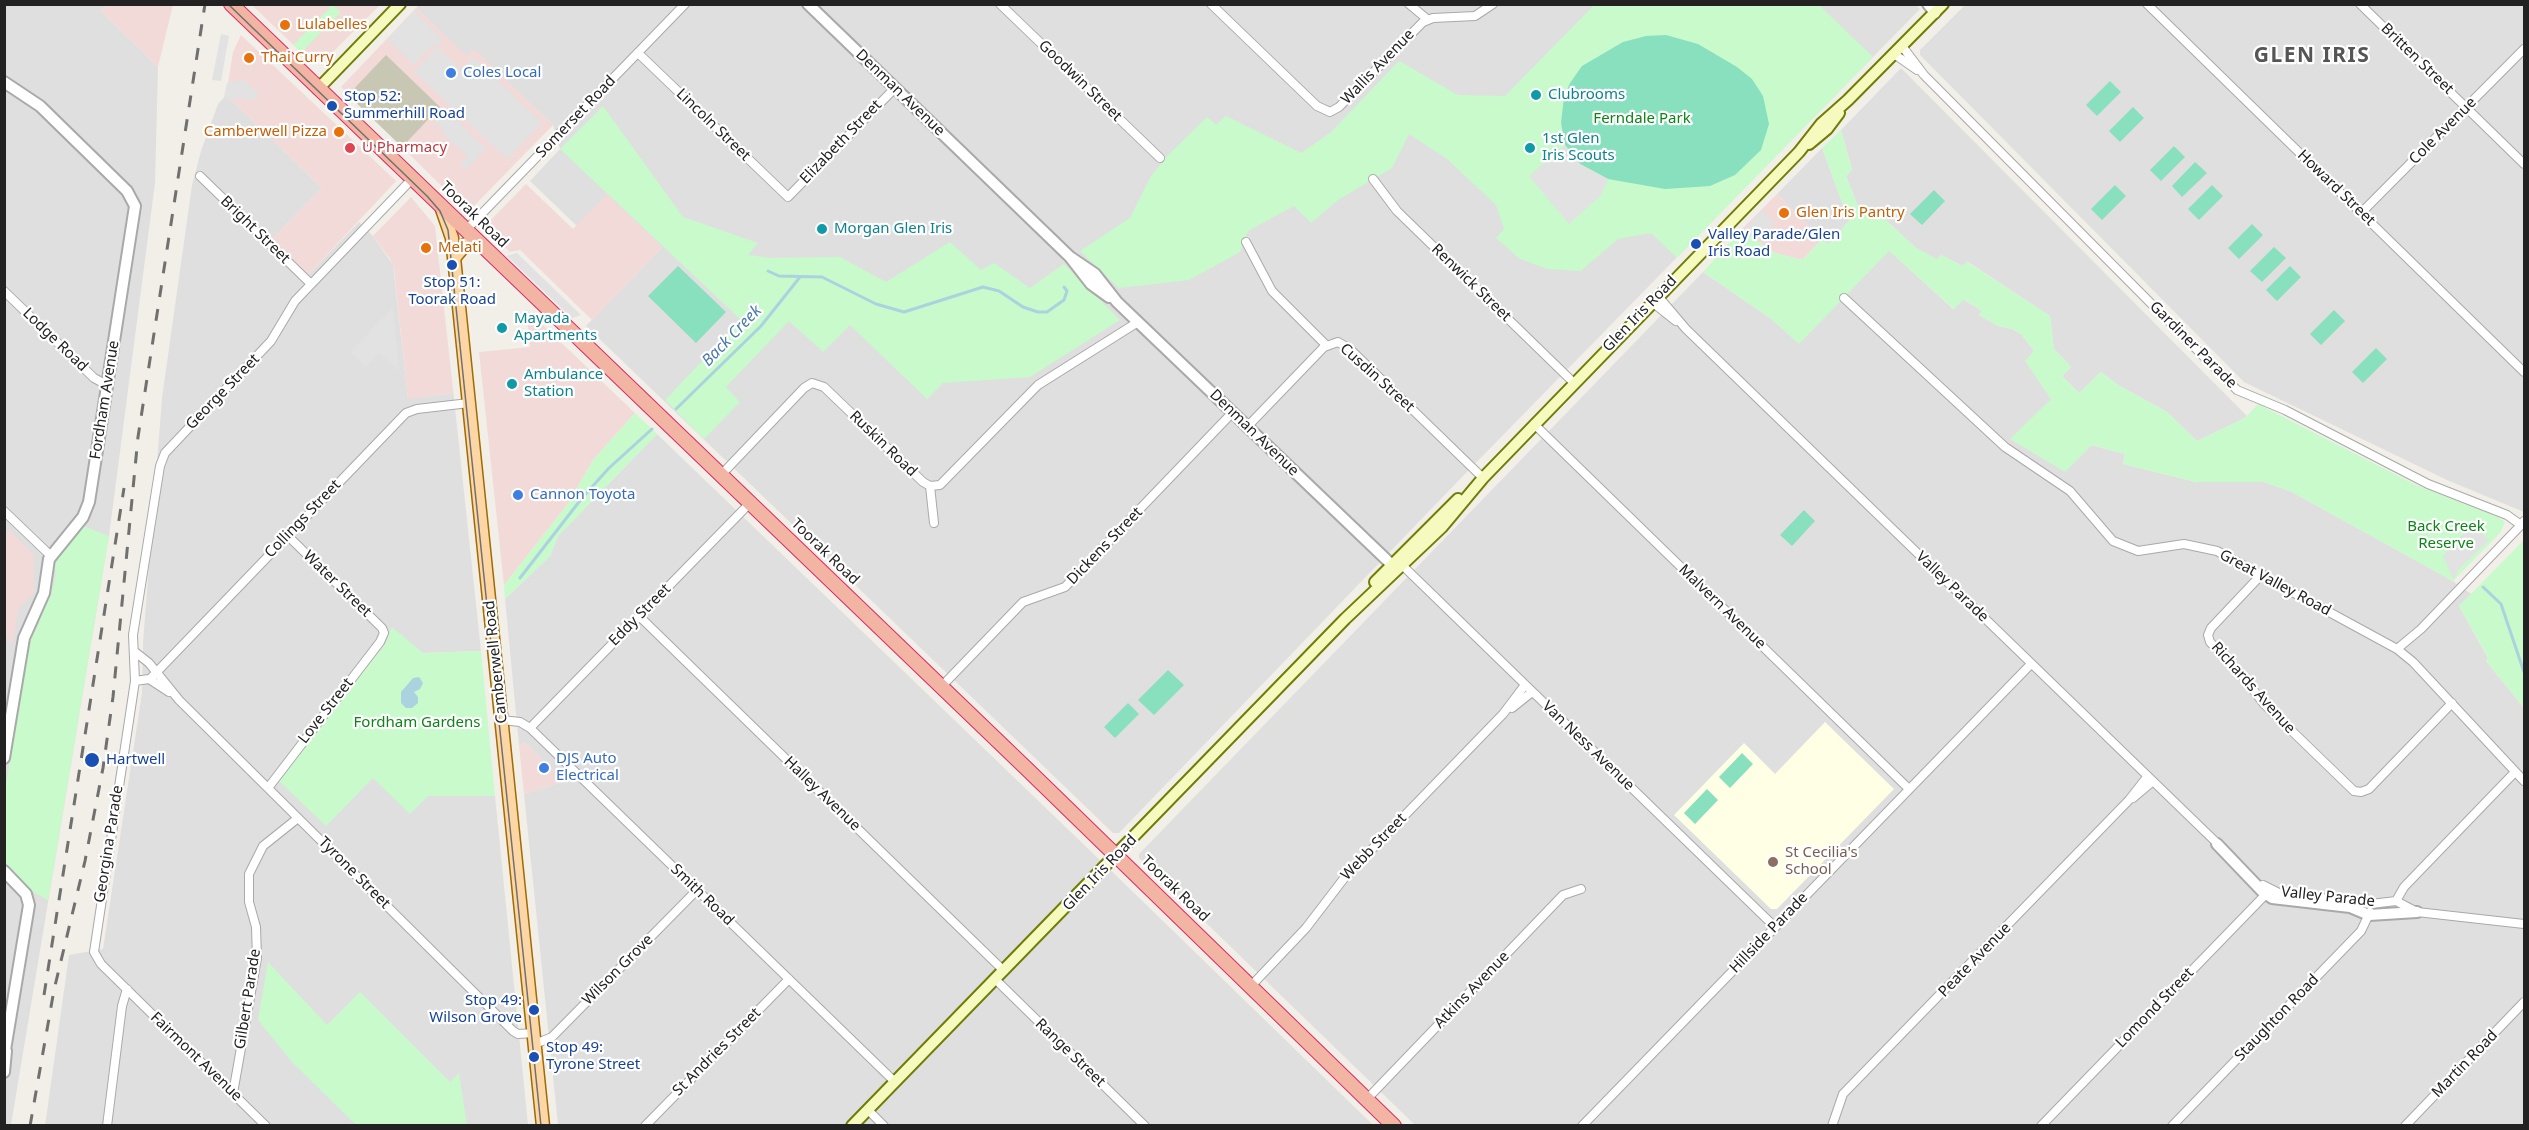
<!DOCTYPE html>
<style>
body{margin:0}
#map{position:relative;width:2529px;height:1130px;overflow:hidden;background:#f2efe9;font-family:"Noto Sans",sans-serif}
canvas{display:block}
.frame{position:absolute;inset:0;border:6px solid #222;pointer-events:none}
</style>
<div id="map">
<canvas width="2529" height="1130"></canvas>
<div class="frame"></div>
</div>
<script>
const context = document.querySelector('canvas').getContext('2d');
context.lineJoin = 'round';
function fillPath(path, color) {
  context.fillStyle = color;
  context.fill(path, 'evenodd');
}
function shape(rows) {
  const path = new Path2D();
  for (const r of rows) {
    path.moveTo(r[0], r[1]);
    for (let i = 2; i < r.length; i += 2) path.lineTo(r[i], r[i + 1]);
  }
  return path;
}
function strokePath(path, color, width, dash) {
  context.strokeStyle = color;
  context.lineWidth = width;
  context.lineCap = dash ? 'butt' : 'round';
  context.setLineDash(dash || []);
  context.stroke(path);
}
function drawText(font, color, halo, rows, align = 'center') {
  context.font = font + ' "Noto Sans",sans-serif';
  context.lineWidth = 4.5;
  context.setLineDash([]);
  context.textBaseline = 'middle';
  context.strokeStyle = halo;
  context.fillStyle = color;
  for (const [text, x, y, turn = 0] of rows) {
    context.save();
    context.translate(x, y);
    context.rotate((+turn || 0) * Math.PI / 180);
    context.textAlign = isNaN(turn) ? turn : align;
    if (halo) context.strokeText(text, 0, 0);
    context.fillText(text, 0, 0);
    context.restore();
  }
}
fillPath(shape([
 [420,4,1915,4,1920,9,1462,477,1119,833,1113,833,586,326,662,247,607,195,577,226,530,181,560,149,553,125,474,50,467,57,416,8],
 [5,5,107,5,101,11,158,67,155,183,109,536,11,1125,5,1126],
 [1965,5,2524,5,2524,512,2447,480,2244,382,1920,55,1920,50],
 [1901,68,2247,416,2245,418,2197,441,2167,412,2118,385,2101,372,2079,393,2062,376,2071,367,2054,349,2050,316,1968,262,1963,266,1941,255,1937,260,1916,248,1875,210,1859,209,1846,176,1852,169,1841,130],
 [226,95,322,188,272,239,308,275,359,222,373,236,393,265,408,398,449,394,453,389,481,651,423,653,392,628,386,643,283,775,373,778,428,796,495,796,528,1125,45,1126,69,955,103,949,142,693,143,643,162,398,192,185,201,151,218,104],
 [1822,148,1849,221,1828,245,1777,194],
 [1889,250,1953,309,1963,299,1982,311,1979,315,1998,326,2012,329,2021,334,2034,351,2026,361,2051,399,2091,445,2125,454,2123,464,2196,482,2264,482,2290,491,2453,581,2471,594,2459,606,2488,658,2486,661,2524,708,2524,1125,1415,1125,1139,858,1139,854,1703,272,1770,318,1799,343],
 [657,434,1129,888,1373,1125,558,1125,524,794,564,781,525,743,519,745,505,599,550,556,558,536]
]), '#e0dfdf');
fillPath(shape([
 [107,5,173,5,158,67,101,11],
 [252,5,380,5,323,62,307,58],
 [416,8,467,56,474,49,553,125,468,212,341,87],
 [241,35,396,181,308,275,272,239,322,188,226,95,233,52],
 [526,184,573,229,607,194,662,247,592,320,520,250,510,252,484,227],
 [1777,194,1822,239,1802,260,1775,253,1741,230],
 [411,197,435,226,453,389,449,394,408,399,394,270,390,259,373,236],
 [526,309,635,413,593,460,567,505,504,585,479,352,530,347],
 [9,530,34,555,34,592,18,609,13,644,5,635,4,535],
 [525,743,564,781,524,794,519,745]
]), '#f2dad9');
fillPath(shape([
 [1825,722,1894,789,1777,909,1771,909,1674,815,1744,743,1775,774]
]), '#ffffe5');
fillPath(shape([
 [386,55,440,107,402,147,348,95]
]), '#c7c7b4');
fillPath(shape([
 [332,5,341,12,302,52,293,45],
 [1594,5,1819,5,1873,57,1677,258,1651,233,1618,239,1581,271,1547,269,1520,259,1496,238,1504,229,1496,205,1447,159,1409,134,1392,168,1338,200,1311,223,1294,206,1248,231,1240,252,1189,280,1119,288,1080,251,1130,218,1151,176,1170,153,1207,117,1216,125,1226,116,1301,153,1330,133,1399,61,1458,95,1505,96],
 [603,106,683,217,758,243,748,255,771,258,840,257,886,282,950,242,981,270,994,263,1030,288,1064,264,1120,320,1030,377,943,383,927,399,850,325,823,352,789,321,726,387,740,402,704,439,665,400,741,320,560,149],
 [1841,130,1852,170,1846,176,1859,209,1875,210,1916,248,1937,259,1941,255,1963,266,1967,262,2050,316,2054,349,2071,367,2062,376,2079,393,2101,372,2118,385,2167,412,2197,441,2245,418,2258,404,2416,485,2496,516,2505,522,2500,533,2453,581,2290,491,2264,482,2196,482,2123,464,2125,454,2092,445,2065,472,2010,439,2051,399,2025,361,2034,351,2021,334,2012,329,1998,326,1979,315,1982,311,1964,299,1954,309,1889,251,1799,344,1770,318,1703,272,1741,230,1775,253,1802,260,1822,239,1828,244,1849,221,1822,148],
 [635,413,657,434,558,536,550,556,505,599,504,585,567,505,593,460],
 [83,526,109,536,48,900,30,890,5,864,5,790,31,633,35,631,39,623,36,620,53,588,56,572,54,566,64,549],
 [2524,540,2524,708,2486,661,2488,657,2459,606],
 [392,627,423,653,481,651,495,796,428,796,410,814,373,778,326,826,279,781,386,643],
 [268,962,327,1025,360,992,450,1082,459,1073,467,1125,356,1125,293,1063,258,1020]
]), '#c8facc');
fillPath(shape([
 [1666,35,1698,44,1737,67,1752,79,1763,96,1769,124,1761,150,1735,175,1710,186,1665,189,1608,179,1580,164,1565,145,1561,123,1564,97,1570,83,1582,66,1623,42,1646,36],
 [2110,81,2121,92,2097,116,2086,105],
 [2133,107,2144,118,2120,142,2109,131],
 [2174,146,2185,157,2161,181,2150,170],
 [2195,162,2207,173,2182,197,2172,186],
 [2115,185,2126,196,2102,220,2091,209],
 [2212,185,2223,196,2199,220,2188,209],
 [1934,190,1945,201,1922,225,1910,214],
 [2252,224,2263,235,2239,259,2228,248],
 [2274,247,2286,258,2262,282,2250,271],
 [678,266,726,312,696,343,648,296],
 [2290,266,2301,277,2277,301,2266,290],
 [2334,310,2345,321,2321,345,2310,334],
 [2376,348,2387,359,2363,383,2352,372],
 [1804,510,1815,521,1792,546,1780,535],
 [1168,670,1184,685,1154,715,1138,700],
 [1128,703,1139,714,1115,738,1104,727],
 [1742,753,1753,764,1730,788,1719,777],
 [1707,789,1718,800,1695,824,1684,813]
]), '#88e0be');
fillPath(shape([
 [414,11,443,40,437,47,461,69,473,57,542,123,507,159,414,72,437,47,432,46,414,65,387,39],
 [221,34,229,36,221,81,212,80],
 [244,80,259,95,254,100,235,98,230,102,224,97,227,83],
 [442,106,486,149,466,170,460,165,468,156,441,133,444,130,431,118],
 [1565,145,1580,164,1608,179,1601,195,1569,224,1529,176],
 [1762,210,1775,223,1759,240,1745,229],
 [517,253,581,315,572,318,507,256],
 [393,307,399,371,379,353,366,367,350,352],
 [2472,524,2489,540,2458,570,2454,580,2443,556]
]), '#e2e2e2');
fillPath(shape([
 [419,677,423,683,420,689,414,692,418,697,418,703,412,708,406,708,401,703,401,692,413,678]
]), '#aad3df');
strokePath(shape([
 [768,271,779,276,822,277,876,304,904,312,983,287,999,291,1023,307,1038,312,1047,312,1064,300,1067,291,1064,287],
 [676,409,761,326,800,277],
 [520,578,582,498,609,468,652,429],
 [2483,587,2501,604,2524,672]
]), '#aad3df', 3);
const minor = shape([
 [1000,4,1160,158],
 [1211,4,1317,106,1330,112,1339,107,1423,22,1433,18,1475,16,1493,4],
 [1409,4,1427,19],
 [2147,4,2524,372],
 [2360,4,2524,164],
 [1902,46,1924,75,2237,390,2285,410,2428,484,2507,515,2521,525,2524,521],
 [638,53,788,197,895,88],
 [1894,54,1917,70],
 [200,176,311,284],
 [1373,179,1397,211,1574,383],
 [2361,213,2524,49],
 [466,230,685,4],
 [1246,242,1272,291,1326,345],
 [4,291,94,378,107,385],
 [1658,296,1686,329,2221,847],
 [1844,298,2005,447,2070,491,2113,541,2138,551,2184,544,2217,551,2397,649,2413,662,2524,781],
 [1652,302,1676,321],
 [1534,424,1909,789],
 [1247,427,1324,347,1338,342,1350,349,1483,478],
 [721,475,804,388,812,383,824,387,923,482,930,486,940,485,1038,385,1138,322],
 [930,486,934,523],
 [4,511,51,556],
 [1402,565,1775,927],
 [2262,574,2211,628,2208,635,2210,642,2242,675,2264,704,2354,791,2361,792,2369,789,2452,703],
 [639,616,1004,971],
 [2397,649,2421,629,2521,525],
 [134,651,149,663,179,700,513,1031,518,1034,534,1033],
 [150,679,406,413,417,409,469,403],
 [135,681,149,679,169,692],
 [941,687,1023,602,1065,587,1232,413],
 [1512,708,1532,692],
 [502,720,520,722,530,728,895,1082],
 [530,728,750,503],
 [268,788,380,642,384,633,382,628,288,536],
 [2133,798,2152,782],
 [2263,885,2279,893,2371,904,2396,901,2417,912,2524,924],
 [2396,901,2404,887,2515,772],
 [996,980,1145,1126],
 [1251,986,1306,928,1345,877,1503,714,1525,685],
 [535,1044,552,1037,697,890],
 [233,1093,257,958,256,927,249,902,249,874,263,846,298,818],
 [1367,1099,1563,895,1581,889],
 [868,1110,884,1126],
 [107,1126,122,1006,127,989],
 [266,1126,101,964,94,952,135,681,133,635,160,466,165,453,271,341,295,301,412,179],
 [645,1126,789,979],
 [1582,1126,2031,664],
 [1832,1126,1843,1094,2129,800,2147,777],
 [2041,1126,2268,892],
 [2172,1126,2361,931,2370,912],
 [2405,1126,2524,1002]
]);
const tertiary = shape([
 [808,4,1070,257,1091,284,1109,297],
 [1928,4,1935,13],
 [4,82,40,106,127,191,135,206,89,502,83,517,49,559,44,593,24,638,4,758],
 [1070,257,1095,274,1117,302,1391,564,1401,563],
 [2217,844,2262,891,2272,898,2350,907,2369,915,2417,912],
 [4,871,26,894,29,905,4,1056],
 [4,1072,6,1051]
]);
const secondary = shape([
 [318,89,400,4],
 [1809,144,1827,129,1839,113],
 [1375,582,1458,499],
 [852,1126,1345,619,1442,527,1483,478,1799,152,1821,124,1848,100,1943,4]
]);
const primary = shape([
 [442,209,452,238,543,1126],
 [454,258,466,244,483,247]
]);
const trunk = shape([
 [231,4,1028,770,1394,1126]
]);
strokePath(minor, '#a9a9a9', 10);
strokePath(tertiary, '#a9a9a9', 14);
strokePath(secondary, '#707d05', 14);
strokePath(primary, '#a06b00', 15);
strokePath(trunk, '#dc2a67', 16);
strokePath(minor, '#fff', 8);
strokePath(tertiary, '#fff', 10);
strokePath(secondary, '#f7fabf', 10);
strokePath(primary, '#fcd6a4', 12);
strokePath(trunk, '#f2b4a3', 14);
strokePath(shape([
 [228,4,427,196,440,211,448,230,541,1126]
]), '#707070', 1.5);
strokePath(shape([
 [44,995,124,488],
 [30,1126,54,990,85,861,103,768,113,697,138,437,205,4]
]), '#707070', 3, [12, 12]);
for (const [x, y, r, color] of [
 [285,25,6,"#e8710a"],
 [249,58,6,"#e8710a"],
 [451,73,6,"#3f7fe0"],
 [1536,95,6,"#0f9aa8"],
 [332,106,6,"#1a4fb4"],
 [339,132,6,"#e8710a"],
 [350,148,6,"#e0444e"],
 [1530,148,6,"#0f9aa8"],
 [1784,213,6,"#e8710a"],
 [822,229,6,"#0f9aa8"],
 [1696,244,6,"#1a4fb4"],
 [426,248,6,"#e8710a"],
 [452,265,6,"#1a4fb4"],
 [502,328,6,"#0f9aa8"],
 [512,384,6,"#0f9aa8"],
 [518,495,6,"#3f7fe0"],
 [92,760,8,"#1a4fb4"],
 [544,768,6,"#3f7fe0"],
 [1773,862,6,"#8d6e63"],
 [534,1010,6,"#1a4fb4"],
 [534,1057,6,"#1a4fb4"]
]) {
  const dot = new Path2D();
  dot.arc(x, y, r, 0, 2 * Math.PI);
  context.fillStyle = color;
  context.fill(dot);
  strokePath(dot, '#fff', 2);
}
drawText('15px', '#c56008', '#fff', [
 ["Lulabelles",297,25],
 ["Thai Curry",261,58],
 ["Camberwell Pizza",327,132,"right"],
 ["Glen Iris Pantry",1796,213],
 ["Melati",438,248]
], 'left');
drawText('15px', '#222', '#fff', [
 ["Britten Street",2417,59,44],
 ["Wallis Avenue",1378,67,-46],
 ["Goodwin Street",1080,81,44],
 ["Denman Avenue",900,93,44],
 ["Somerset Road",576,117,-46],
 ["Lincoln Street",713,125,44],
 ["Cole Avenue",2443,131,-45],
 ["Elizabeth Street",841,142,-46],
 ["Howard Street",2336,188,44],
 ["Toorak Road",474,215,44],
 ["Bright Street",255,230,44],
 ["Renwick Street",1471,283,44],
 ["Glen Iris Road",1640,314,-46],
 ["Lodge Road",55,340,44],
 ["Gardiner Parade",2193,345,45],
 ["Cusdin Street",1377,378,42],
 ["George Street",223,392,-46],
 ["Fordham Avenue",105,400,-81],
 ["Denman Avenue",1254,433,44],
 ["Ruskin Road",883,444,44],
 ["Collings Street",303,519,-46],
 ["Dickens Street",1105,546,-46],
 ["Toorak Road",825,552,44],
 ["Great Valley Road",2275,583,28],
 ["Water Street",337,584,44],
 ["Valley Parade",1952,587,44],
 ["Malvern Avenue",1722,607,44],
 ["Eddy Street",640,615,-45],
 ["Camberwell Road",496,662,-96],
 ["Richards Avenue",2253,688,48],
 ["Love Street",326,711,-52],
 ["Van Ness Avenue",1588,746,44],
 ["Halley Avenue",822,794,44],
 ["Georgina Parade",109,844,-81],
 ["Webb Street",1374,847,-46],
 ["Tyrone Street",354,873,45],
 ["Glen Iris Road",1100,873,-46],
 ["Toorak Road",1175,889,44],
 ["Smith Road",702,895,44],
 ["Valley Parade",2328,897,6],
 ["Hillside Parade",1769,933,-46],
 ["Peate Avenue",1975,960,-46],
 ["Wilson Grove",618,970,-45],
 ["Atkins Avenue",1472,990,-46],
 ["Gilbert Parade",248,999,-81],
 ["Lomond Street",2155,1008,-46],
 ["Staughton Road",2277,1018,-46],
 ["St Andries Street",717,1052,-45],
 ["Range Street",1070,1053,44],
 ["Fairmont Avenue",196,1057,44],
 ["Martin Road",2465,1064,-46]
]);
drawText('15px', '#366cbe', '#fff', [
 ["Coles Local",463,73],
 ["Cannon Toyota",530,495],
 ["DJS Auto",556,759],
 ["Electrical",556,776]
], 'left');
drawText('15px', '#0d838f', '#fff', [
 ["Clubrooms",1548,95],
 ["1st Glen",1542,139],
 ["Iris Scouts",1542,156],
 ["Morgan Glen Iris",834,229],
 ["Mayada",514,319],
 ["Apartments",514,336],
 ["Ambulance",524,375],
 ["Station",524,392]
], 'left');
drawText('15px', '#164399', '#fff', [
 ["Stop 52:",344,97],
 ["Summerhill Road",344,114],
 ["Valley Parade/Glen",1708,235],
 ["Iris Road",1708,252],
 ["Stop 51:",452,283,"center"],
 ["Toorak Road",452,300,"center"],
 ["Hartwell",106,760],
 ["Stop 49:",522,1001,"right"],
 ["Wilson Grove",522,1018,"right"],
 ["Stop 49:",546,1048],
 ["Tyrone Street",546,1065]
], 'left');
drawText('15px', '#0c8416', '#fff', [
 ["Ferndale Park",1642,119],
 ["Back Creek",2446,527],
 ["Reserve",2446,544],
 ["Fordham Gardens",417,723]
]);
drawText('15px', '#be3a42', '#fff', [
 ["U Pharmacy",362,148]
], 'left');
drawText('15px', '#785e54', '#fff', [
 ["St Cecilia's",1785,853],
 ["School",1785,870]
], 'left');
drawText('italic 16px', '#4a7aab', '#fff', [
 ["Back Creek",732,336,-46]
]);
context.letterSpacing = '1.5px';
drawText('bold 21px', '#555', '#fff', [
 ["GLEN IRIS",2312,56]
]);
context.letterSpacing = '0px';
</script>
